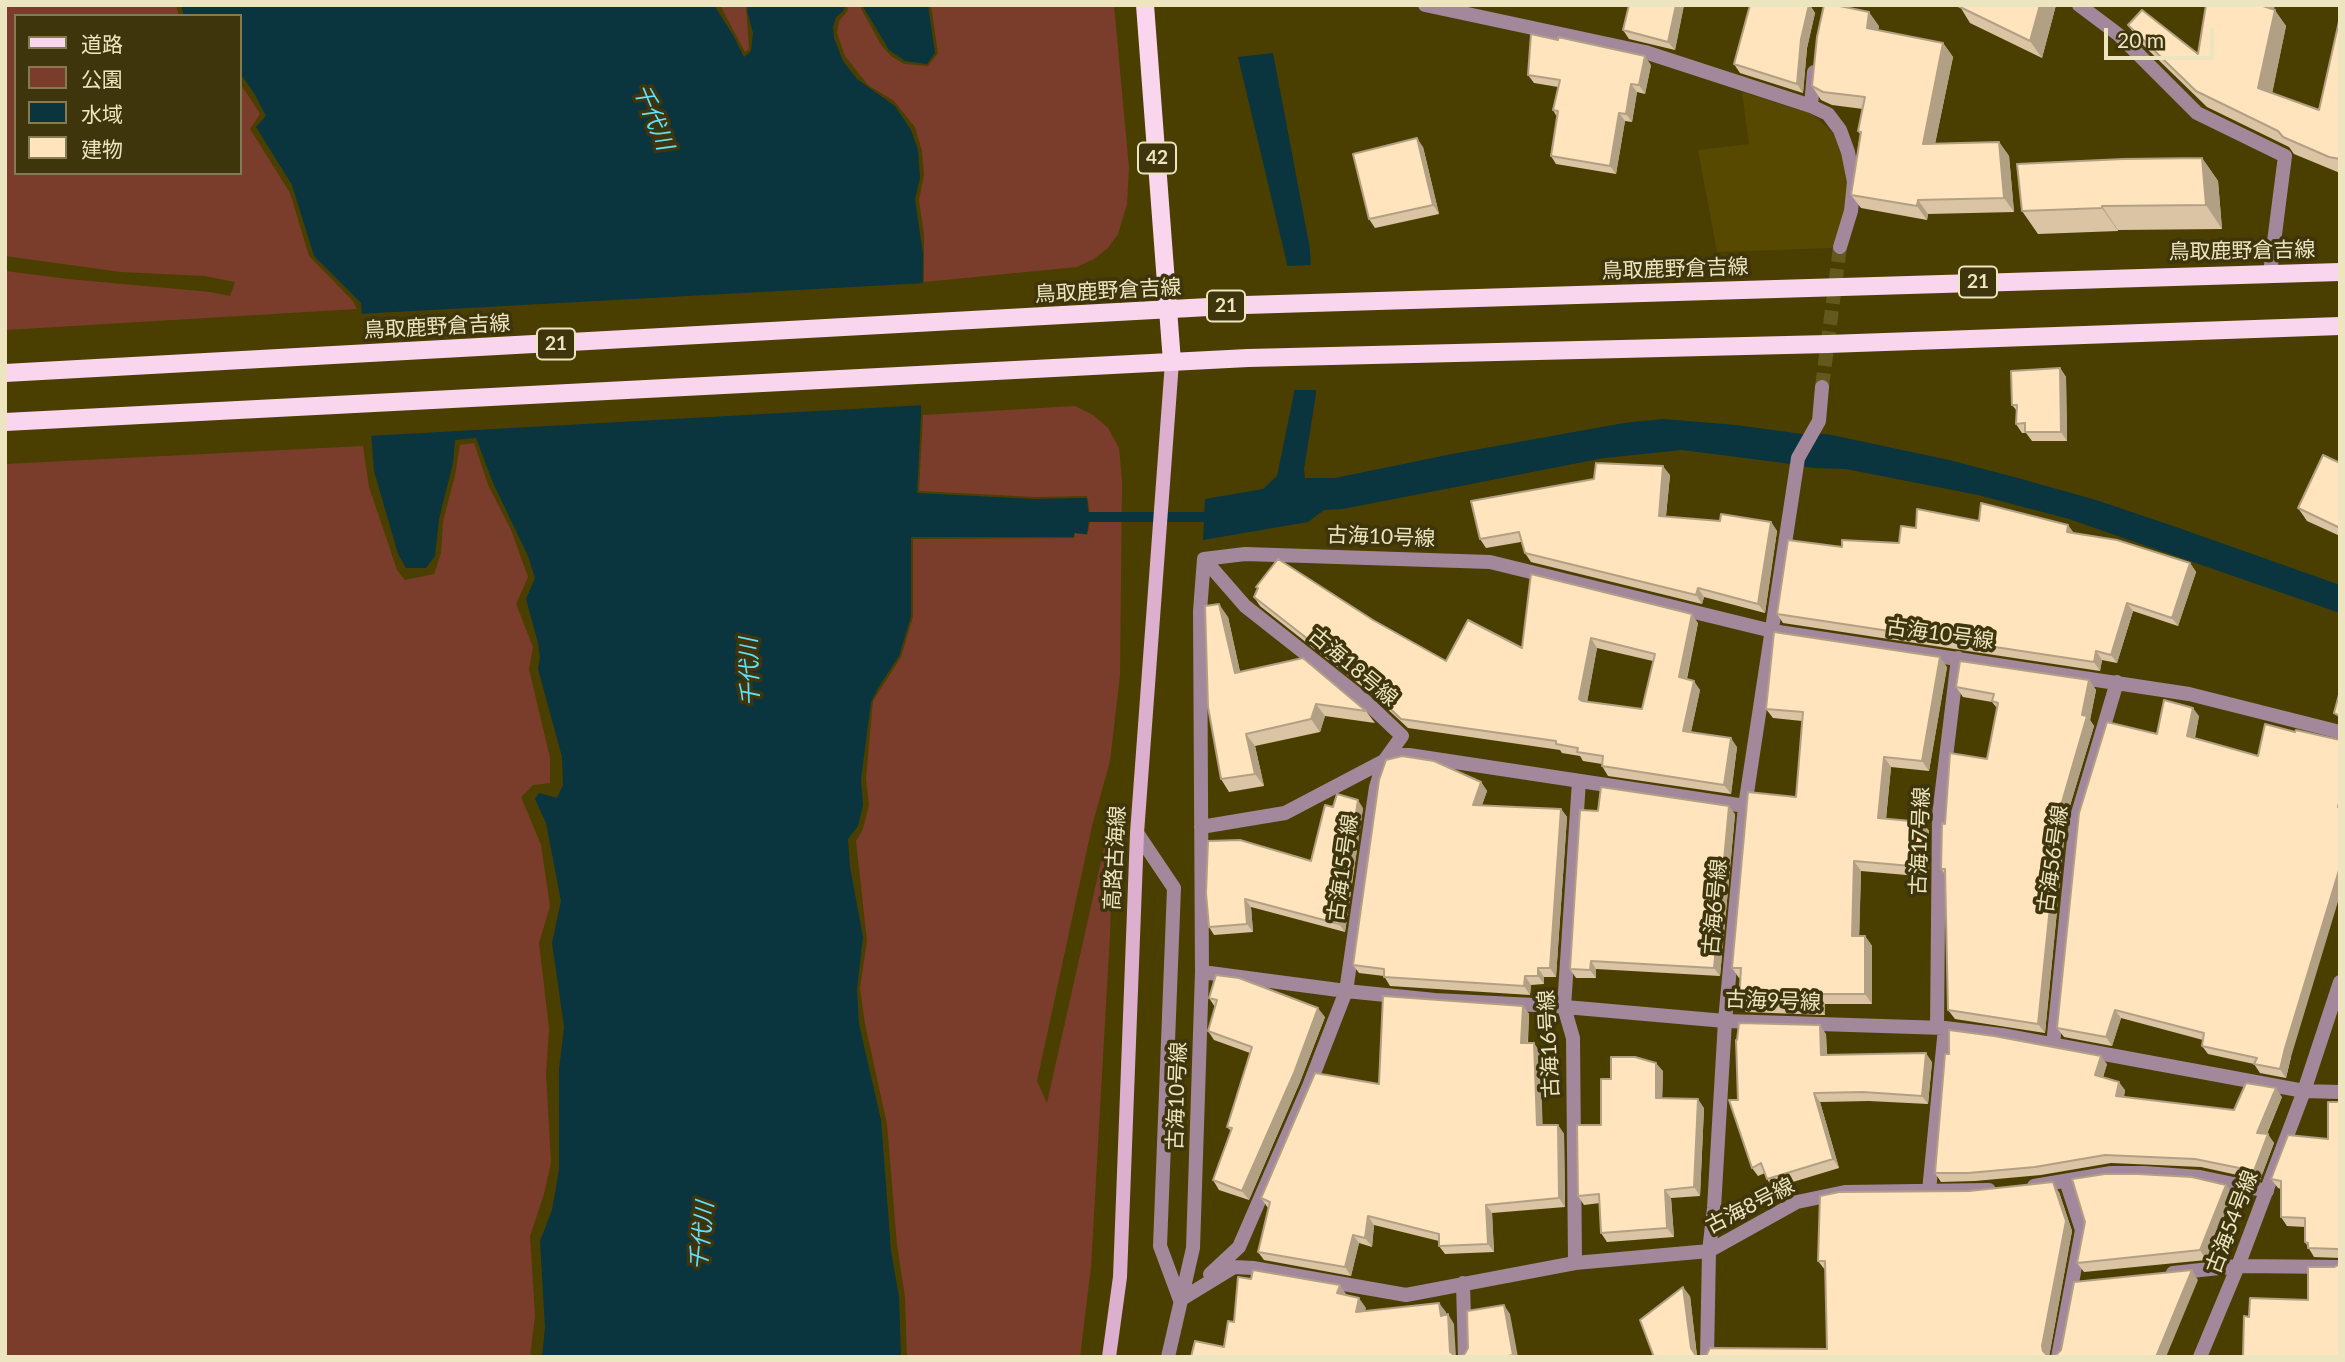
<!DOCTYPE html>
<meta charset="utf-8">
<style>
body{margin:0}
#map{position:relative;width:2345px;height:1362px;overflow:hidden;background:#4b3f00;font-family:Lato,"Noto Sans JP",sans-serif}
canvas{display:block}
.frame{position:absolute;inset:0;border:7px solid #ede5c0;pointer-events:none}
.legend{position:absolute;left:14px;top:14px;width:228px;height:161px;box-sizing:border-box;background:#3e350d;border:2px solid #847b55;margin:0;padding:9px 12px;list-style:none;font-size:21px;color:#ede5c0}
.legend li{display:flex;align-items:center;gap:14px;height:35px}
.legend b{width:35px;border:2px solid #847b55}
.scale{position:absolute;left:2104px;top:28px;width:110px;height:32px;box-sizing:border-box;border:4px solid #ede5c0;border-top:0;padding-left:9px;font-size:21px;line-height:24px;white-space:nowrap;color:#ede5c0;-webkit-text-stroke:5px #3e350d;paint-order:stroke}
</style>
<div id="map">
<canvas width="2345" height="1362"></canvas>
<div class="frame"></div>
<ul class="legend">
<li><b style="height:9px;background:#f9d6ee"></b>道路</li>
<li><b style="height:19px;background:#7b3d2b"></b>公園</li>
<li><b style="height:19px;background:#0a343e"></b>水域</li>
<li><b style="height:19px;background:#ffe4bd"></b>建物</li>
</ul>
<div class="scale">20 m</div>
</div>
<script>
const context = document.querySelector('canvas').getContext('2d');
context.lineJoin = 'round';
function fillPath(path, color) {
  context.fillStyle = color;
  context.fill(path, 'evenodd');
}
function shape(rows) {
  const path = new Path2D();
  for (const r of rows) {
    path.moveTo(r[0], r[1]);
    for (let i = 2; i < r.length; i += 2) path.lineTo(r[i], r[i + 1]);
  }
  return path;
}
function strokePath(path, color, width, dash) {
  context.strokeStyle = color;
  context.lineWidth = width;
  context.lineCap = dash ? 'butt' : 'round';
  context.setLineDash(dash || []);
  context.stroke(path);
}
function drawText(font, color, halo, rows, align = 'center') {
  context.font = font + ' Lato,"Noto Sans JP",sans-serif';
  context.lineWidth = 7;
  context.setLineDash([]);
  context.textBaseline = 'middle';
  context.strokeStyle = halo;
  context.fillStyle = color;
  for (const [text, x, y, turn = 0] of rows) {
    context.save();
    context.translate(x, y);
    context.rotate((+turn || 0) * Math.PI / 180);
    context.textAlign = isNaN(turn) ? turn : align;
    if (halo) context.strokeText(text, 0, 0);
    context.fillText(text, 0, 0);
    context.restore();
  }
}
fillPath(shape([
 [1742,92,1812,114,1835,135,1848,175,1846,207,1832,248,1717,252,1698,150,1749,144]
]), '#574900');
fillPath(shape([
 [5,5,176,5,179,16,16,16,16,173,240,173,240,83,260,114,250,129,290,193,309,256,352,300,357,309,5,330,5,271,68,279,210,292,230,296,235,282,205,276,121,272,5,256],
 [720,5,746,5,749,49,745,52],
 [849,5,859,5,881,45,891,56,904,64,928,66,938,53,931,5,1114,5,1129,168,1127,204,1118,234,1108,248,1094,259,1077,267,924,282,924,235,919,200,924,175,922,151,915,127,894,101,868,85,845,56,837,33,839,21,847,12],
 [1075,406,1093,415,1108,428,1119,448,1122,480,1120,676,1110,761,1092,826,1037,1081,1047,1103,1104,848,1108,849,1112,859,1110,934,1091,1267,1080,1357,907,1357,905,1297,897,1245,887,1124,865,1024,860,988,867,941,856,841,863,829,869,805,866,779,873,701,901,657,913,617,913,539,1074,538,1075,533,1087,535,1091,518,1087,496,1035,497,919,491,923,415],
 [474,443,488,485,511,530,528,577,516,604,533,647,529,669,550,758,550,783,533,785,521,797,541,845,550,906,539,943,549,1029,546,1074,551,1162,544,1194,530,1236,535,1316,530,1357,5,1357,5,464,363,446,369,487,397,570,405,580,434,574,441,553,443,521,455,476,460,445]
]), '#7b3d2b');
fillPath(shape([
 [181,5,714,5,733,35,744,57,751,51,753,33,747,11,748,5,846,5,843,11,836,17,833,27,834,38,843,61,857,79,895,106,911,130,918,150,920,178,915,199,923,254,921,415,917,493,1034,499,1087,498,1089,519,1087,534,1074,533,1074,537,911,537,911,616,899,656,878,688,871,702,861,779,863,805,858,826,848,839,850,867,863,937,857,989,859,1024,881,1120,891,1251,899,1297,901,1357,542,1357,545,1328,540,1241,552,1210,559,1170,559,1069,564,1027,552,943,561,901,546,823,535,799,539,793,557,798,563,785,562,757,538,669,540,657,538,643,526,599,535,578,528,556,493,483,476,438,455,440,453,463,439,519,435,556,426,568,406,568,398,554,374,471,361,303,314,256,292,185,256,127,266,116,254,93,240,73,240,16,184,16],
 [862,5,928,5,935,53,927,64,905,61,889,50],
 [1273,53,1310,249,1316,394,1304,469,1305,478,1335,478,1452,454,1624,423,1663,419,1736,425,1802,434,1827,434,1949,460,2018,478,2096,500,2176,527,2340,585,2340,613,2069,519,1978,495,1846,469,1813,468,1784,463,1682,450,1604,458,1343,509,1324,510,1308,522,1203,540,1205,499,1263,489,1277,476,1294,393,1288,268,1238,57]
]), '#0a343e');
fillPath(shape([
 [1314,265,1320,390,1291,390,1284,266],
 [926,283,925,405,368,436,358,314]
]), '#4b3f00');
strokePath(shape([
 [1076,517,1218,517]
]), '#0a343e', 10);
strokePath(shape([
 [1822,387,1840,247]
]), '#63581d', 14, [14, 7]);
strokePath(shape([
 [1425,5,1645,52,1811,106],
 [2079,5,2119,35,2197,113,2285,156,2270,273],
 [1814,72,1811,106,1828,114,1840,130,1848,152,1854,182,1851,211,1840,247],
 [1201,827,1285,813,1384,761,1402,736,1363,699,1245,606,1204,559],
 [1137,833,1174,888,1160,1246,1180,1300],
 [1202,972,1346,991,1435,1000,1554,1006,1725,1021,1945,1028,2002,1035,2304,1091,2340,1092],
 [1937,1027,1939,815,1958,658],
 [2053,1045,2076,820,2117,682],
 [2034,1186,2111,1173,2145,1173,2200,1177,2267,1191],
 [1929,1191,1945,1028],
 [1575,1263,1573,1038,1564,1007,1579,781],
 [2173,1273,2238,1266,2340,1267],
 [1210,1274,1239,1247,1309,1086,1346,991,1376,787,1384,761,1402,755,1409,755,1745,806],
 [1463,1283,1465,1357],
 [1180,1300,1234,1267,1253,1268,1406,1295,1575,1263,1709,1251,1797,1202,1845,1192,1989,1190],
 [1168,1357,1193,1248,1202,972,1200,611,1204,559,1245,554,1490,562,1772,631,2189,694,2340,732],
 [1707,1357,1709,1251,1714,1208,1725,1021,1745,806,1798,458,1819,421,1822,387],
 [2058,1357,2082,1230,2066,1181],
 [2200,1357,2238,1266,2304,1091,2340,982]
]), '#a3889b', 14);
strokePath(shape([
 [1109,1357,1120,1277,1137,833,1172,362]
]), '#dcafcf', 14);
strokePath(shape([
 [1145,5,1172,362],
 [5,373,1245,305,2340,272],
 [5,422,1248,358,1828,344,2340,326]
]), '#f9d6ee', 18);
fillPath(shape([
 [1629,5,1684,5,1675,50,1629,39,1623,30],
 [1750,5,1810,5,1815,13,1807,48,1803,93,1740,73,1734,64],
 [1959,5,2056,5,2042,58,1970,23],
 [2274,10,2286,26,2272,93,2319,110,2340,17,2340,173,2294,154,2289,147,2207,107,2140,42,2128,25,2198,54],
 [1879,26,1878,30,1943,43,1953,57,1935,144,1999,142,2009,156,2014,212,1928,214,1927,220,1861,208,1851,195,1860,134,1858,131,1863,109,1832,105,1821,100,1812,86],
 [1651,65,1645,94,1637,92,1632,122,1625,121,1616,174,1556,164,1551,156,1557,117,1553,110,1558,87,1534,83,1528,75],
 [1423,147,1439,214,1375,228,1369,219],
 [2202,158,2218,181,2222,229,2118,230,2118,231,2038,234,2022,211],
 [2060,368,2066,377,2067,441,2032,441,2026,433,2022,433,2016,424,2017,411,2012,405],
 [2340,463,2340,536,2307,521,2298,508],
 [1670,475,1666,516,1720,521,1771,522,1777,531,1765,613,1704,597,1702,604,1531,562,1525,553,1521,542,1486,548,1480,539],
 [1979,521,2074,534,2190,563,2196,572,2178,626,2133,611,2117,663,2102,660,2100,671,1783,623,1777,614,1842,547,1899,543,1916,528],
 [1256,587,1373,620,1446,661,1522,648,1698,623,1687,679,1700,690,1691,732,1737,747,1731,794,1608,776,1602,766,1602,764,1583,761,1580,756,1562,753,1560,750,1408,728,1369,692,1260,606,1254,597,1258,590],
 [1597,648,1653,661,1642,709,1587,702],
 [1228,617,1240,672,1366,711,1375,723,1325,716,1320,732,1255,746,1264,786,1229,792,1221,779],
 [1947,667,1929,771,1891,767,1886,819,1922,822,1929,831,1929,877,1861,871,1859,936,1865,936,1872,946,1872,1004,1825,1004,1825,1015,1746,1012,1739,1002,1741,978,1739,978,1732,968,1796,797,1802,721,1773,718,1766,709],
 [2089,680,2096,690,2090,720,2094,726,2066,819,2045,1033,1955,1019,1948,1010,1945,874,1941,869,1987,759,1997,708,1992,702,1963,697,1956,687],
 [2199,716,2195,738,2291,1057,2286,1078,2260,1073,2254,1064,2208,1054,2202,1046,2203,1040,2121,1018,2112,1046,2064,1037,2057,1028,2157,734],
 [1481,782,1487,791,1482,805,1561,809,1567,817,1556,977,1544,977,1544,984,1531,985,1530,995,1390,986,1384,976,1359,973,1353,965],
 [1333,807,1363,808,1345,932,1251,907,1253,932,1214,935,1209,927,1206,893,1311,861],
 [1735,814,1720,976,1596,969,1596,978,1576,978,1570,969],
 [1209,998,1325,1017,1300,1082,1249,1200,1219,1190,1213,1180,1231,1131,1227,1127,1250,1053,1214,1040,1208,1031,1215,1007],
 [1523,1006,1529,1014,1528,1043,1540,1052,1542,1125,1558,1125,1564,1134,1565,1207,1492,1213,1494,1252,1445,1254,1439,1246,1439,1241,1374,1225,1372,1247,1359,1243,1351,1276,1264,1260,1258,1252,1268,1208,1261,1198,1379,1084],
 [1826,1034,1827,1055,1932,1062,1928,1104,1869,1101,1820,1102,1839,1168,1773,1188,1767,1179,1765,1173,1758,1176,1752,1168,1738,1100],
 [2107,1064,2103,1077,2125,1090,2124,1097,2234,1110,2282,1097,2267,1134,2274,1143,2260,1180,2201,1167,2111,1163,2041,1175,1975,1181,1941,1182,1935,1173],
 [1663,1071,1662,1098,1704,1108,1700,1196,1671,1198,1674,1237,1607,1242,1601,1233,1600,1203,1584,1205,1578,1196,1601,1125,1611,1079],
 [2340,1102,2340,1258,2314,1257,2305,1242,2305,1227,2287,1226,2281,1217,2281,1189,2278,1188,2271,1179,2328,1139],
 [2059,1192,2072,1231,2049,1357,1654,1357,1690,1296,1697,1356,1827,1349,1825,1270,1818,1261],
 [2233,1194,2206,1260,2084,1272,2077,1263]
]), '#dbc4a3');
fillPath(shape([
 [1676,5,1684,5,1675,50,1668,42],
 [1809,5,1815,13,1807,48,1803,93,1797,84,1801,39],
 [2040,5,2056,5,2042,58,2030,41],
 [2260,5,2275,5,2271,22],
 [2275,10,2286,26,2270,104,2258,88],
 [1869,12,1879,26,1876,41,1867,28],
 [1943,43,1953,57,1932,158,1923,144],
 [1645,56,1651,65,1645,94,1639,85],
 [1631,84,1637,92,1632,122,1626,114],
 [1619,113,1625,121,1616,174,1610,166],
 [1417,138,1423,147,1439,214,1433,205],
 [1999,142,2009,156,2014,212,2004,198],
 [2202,158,2218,181,2222,229,2206,205],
 [1918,200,1928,214,1927,220,1917,206],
 [2102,206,2118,230,2118,231,2102,208],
 [2060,368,2066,377,2067,441,2061,432],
 [1663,466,1670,475,1665,525,1659,516],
 [1771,522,1777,531,1765,613,1758,604],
 [2068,525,2074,533,2067,532],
 [2190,563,2196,572,2178,626,2172,618],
 [1698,588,1704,597,1702,604,1696,595],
 [2127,603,2133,611,2117,663,2111,655],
 [1219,604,1228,617,1243,685,1235,673],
 [1692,614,1698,623,1685,686,1679,677],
 [1591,638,1597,648,1586,708,1579,699],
 [2096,651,2102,660,2100,671,2094,662],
 [1940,657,1947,667,1929,771,1922,761],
 [2089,680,2096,690,2090,720,2094,726,2066,819,2045,1033,2038,1024,2060,809],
 [1694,681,1700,690,1689,740,1683,731],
 [1316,704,1325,716,1320,732,1311,719],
 [2193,708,2199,716,2193,744,2187,736],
 [1246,734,1255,746,1264,786,1255,774],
 [1731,738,1737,747,1731,794,1724,785],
 [1884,757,1891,767,1885,828,1878,818],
 [1481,782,1487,791,1479,813,1473,805],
 [1358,800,1363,808,1345,932,1339,924],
 [1729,806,1735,814,1720,976,1714,968],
 [1561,809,1567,817,1556,977,1550,968],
 [1922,822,1929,831,1929,877,1922,867],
 [1854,861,1861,871,1859,946,1852,936],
 [2340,867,2340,895,2291,1057,2286,1078,2280,1069,2285,1048],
 [1245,899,1251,907,1253,932,1247,924],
 [1865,936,1872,946,1872,1004,1865,994],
 [1591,961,1596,969,1596,978,1590,970],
 [1538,968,1544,977,1544,984,1538,976],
 [1525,976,1531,985,1530,995,1524,986],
 [1818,994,1825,1004,1825,1015,1818,1005],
 [1523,1006,1529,1014,1527,1052,1521,1043],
 [1318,1008,1325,1017,1300,1082,1249,1200,1242,1191],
 [2115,1010,2121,1018,2112,1046,2106,1037],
 [1820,1025,1826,1034,1827,1063,1821,1055],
 [1534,1043,1540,1052,1543,1133,1537,1125],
 [1926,1053,1932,1062,1928,1104,1922,1096],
 [2101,1056,2107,1064,2101,1084,2095,1075],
 [1656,1063,1663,1071,1662,1107,1656,1098],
 [2119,1082,2125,1090,2122,1104,2116,1096],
 [2276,1088,2282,1097,2263,1142,2257,1133],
 [1814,1093,1820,1102,1839,1168,1833,1159],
 [1698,1099,1704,1108,1700,1196,1694,1187],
 [1558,1125,1564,1134,1565,1207,1559,1198],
 [2268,1134,2274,1143,2260,1180,2254,1171],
 [2053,1182,2059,1192,2072,1231,2049,1357,2043,1351,2042,1346],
 [2226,1185,2233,1194,2206,1260,2200,1250],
 [1665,1190,1671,1198,1674,1237,1667,1228],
 [1486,1205,1492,1213,1494,1252,1488,1244],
 [1368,1216,1374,1225,1372,1247,1365,1238],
 [1353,1235,1359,1243,1351,1276,1345,1267],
 [2192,1270,2198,1280,2166,1357,2156,1357],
 [1340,1285,1346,1294,1344,1302,1337,1293],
 [1683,1287,1690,1296,1697,1357,1691,1348],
 [1359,1298,1366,1308,1363,1321,1356,1312],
 [1439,1303,1446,1312,1447,1325,1441,1316],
 [1504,1305,1510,1314,1518,1357,1515,1357,1513,1355],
 [1448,1314,1454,1324,1456,1357,1450,1352]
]), '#b2a084');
const building = shape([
 [1629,5,1676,5,1668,42,1623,30,1629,5],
 [1750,5,1809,5,1801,39,1797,84,1734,64,1750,5],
 [1824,5,1835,5,1869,12,1867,28,1943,43,1923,144,1999,142,2004,198,1918,200,1917,206,1851,195,1861,132,1858,131,1865,97,1823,92,1812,86,1817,37,1824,5],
 [1959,5,2040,5,2030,41,1958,6,1959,5],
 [2206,5,2260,5,2275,10,2258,88,2319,110,2340,17,2340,159,2329,157,2283,137,2278,131,2196,91,2128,25,2142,10,2198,54,2206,5],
 [1531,34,1558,40,1558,37,1645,56,1639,85,1631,84,1626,114,1619,113,1610,166,1551,156,1558,111,1553,110,1560,80,1528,75,1531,34],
 [1417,138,1433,205,1369,219,1353,154,1417,138],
 [2202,158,2206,205,2102,206,2102,208,2022,211,2017,164,2123,159,2202,158],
 [2060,368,2061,432,2025,432,2025,423,2016,424,2017,405,2012,405,2011,371,2060,368],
 [2323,455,2340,463,2340,528,2298,508,2323,455],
 [1596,463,1663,466,1659,516,1720,521,1721,514,1771,522,1758,604,1698,588,1696,595,1525,553,1519,532,1480,539,1471,501,1594,479,1596,463],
 [1981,503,2068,525,2067,532,2117,540,2190,563,2172,618,2127,603,2111,655,2096,651,2094,662,1777,614,1788,540,1842,547,1842,540,1899,543,1901,526,1916,528,1917,509,1979,521,1981,503],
 [1278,559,1373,620,1446,661,1468,620,1522,648,1531,574,1692,614,1679,677,1694,681,1683,731,1731,738,1724,785,1602,766,1603,756,1577,752,1578,748,1556,744,1556,741,1401,719,1363,682,1254,597,1258,588,1256,587,1278,559],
 [1591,638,1655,654,1642,709,1582,701,1579,699,1591,638],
 [1219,604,1235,673,1303,658,1366,711,1316,704,1311,719,1246,734,1255,774,1221,779,1208,707,1205,606,1219,604],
 [1774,632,1940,657,1922,761,1884,757,1878,818,1922,822,1922,867,1854,861,1852,936,1865,936,1865,994,1818,994,1818,1005,1739,1002,1741,968,1732,968,1748,792,1796,797,1803,712,1766,709,1774,632],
 [1960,661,2089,680,2082,715,2087,716,2060,809,2038,1024,1948,1010,1945,869,1941,869,1942,823,1945,824,1950,753,1987,759,1998,703,1992,701,1994,694,1956,687,1960,661],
 [2340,691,2340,716,2334,713,2340,691],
 [2164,700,2193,708,2187,736,2258,756,2265,724,2295,732,2296,730,2340,740,2340,798,2338,807,2340,808,2340,867,2285,1048,2280,1069,2254,1064,2257,1058,2202,1046,2204,1033,2115,1010,2106,1037,2057,1028,2079,813,2107,722,2157,734,2164,700],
 [1402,756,1434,761,1481,782,1473,805,1561,809,1550,968,1538,968,1538,976,1525,976,1524,986,1384,977,1384,969,1353,965,1379,780,1386,760,1402,756],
 [1601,787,1729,806,1714,968,1591,961,1590,970,1570,969,1580,810,1598,811,1601,787],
 [1337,794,1358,800,1339,924,1245,899,1247,924,1209,927,1206,893,1208,841,1240,840,1311,861,1325,805,1333,807,1337,794],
 [1216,975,1239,978,1318,1008,1294,1073,1242,1191,1213,1180,1232,1128,1227,1127,1252,1047,1208,1031,1217,1000,1209,998,1216,975],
 [1383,996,1523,1006,1521,1043,1534,1043,1537,1125,1558,1125,1559,1198,1486,1205,1488,1244,1439,1246,1439,1234,1368,1216,1365,1238,1353,1235,1345,1267,1258,1252,1270,1202,1261,1198,1315,1073,1379,1084,1383,996],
 [1739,1023,1820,1025,1821,1055,1926,1053,1922,1096,1863,1092,1814,1093,1833,1159,1767,1179,1761,1163,1752,1168,1729,1100,1738,1100,1736,1040,1737,1040,1739,1023],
 [1949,1030,1994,1036,2101,1056,2095,1075,2119,1082,2116,1096,2234,1110,2246,1083,2276,1088,2257,1133,2268,1134,2254,1171,2195,1159,2105,1155,2035,1167,1968,1173,1935,1173,1945,1054,1949,1054,1949,1030],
 [1611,1057,1635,1057,1656,1063,1656,1098,1698,1099,1694,1187,1665,1190,1667,1228,1601,1233,1599,1194,1578,1196,1577,1125,1601,1125,1601,1079,1611,1079,1611,1057],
 [2328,1102,2340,1102,2340,1253,2338,1249,2308,1248,2308,1243,2305,1242,2305,1218,2281,1217,2281,1181,2271,1179,2288,1135,2328,1139,2328,1102],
 [2105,1174,2138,1174,2192,1177,2226,1185,2200,1250,2077,1263,2085,1222,2072,1179,2105,1174],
 [2053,1182,2066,1221,2042,1346,2043,1351,2049,1357,1654,1357,1640,1320,1683,1287,1691,1348,1696,1356,1706,1356,1710,1348,1827,1349,1825,1261,1818,1261,1820,1196,1839,1192,1969,1191,2053,1182],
 [2340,1264,2340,1357,2243,1357,2244,1316,2249,1317,2250,1298,2308,1300,2308,1267,2334,1267,2340,1264],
 [1253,1270,1340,1285,1337,1293,1359,1298,1356,1312,1439,1303,1441,1316,1448,1314,1450,1352,1457,1357,1191,1357,1195,1341,1224,1347,1228,1321,1234,1322,1238,1277,1251,1279,1253,1270],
 [2192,1270,2156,1357,2051,1357,2055,1356,2061,1350,2074,1282,2192,1270],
 [1504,1305,1513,1355,1504,1357,1460,1357,1464,1355,1468,1348,1467,1311,1504,1305]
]);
fillPath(building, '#ffe4bd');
strokePath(building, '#b2a084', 2);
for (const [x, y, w] of [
 [1157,158,38],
 [1978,282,38],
 [1226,306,38],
 [556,344,38]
]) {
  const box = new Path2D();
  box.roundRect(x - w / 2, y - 15.5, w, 31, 5);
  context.fillStyle = '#3e350d';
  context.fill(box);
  strokePath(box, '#ede5c0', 2);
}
drawText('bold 19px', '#ede5c0', null, [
 ["42",1157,158],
 ["21",1978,282],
 ["21",1226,306],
 ["21",556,344]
]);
drawText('21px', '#ede5c0', '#3e350d', [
 ["鳥取鹿野倉吉線",2242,251,-1],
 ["鳥取鹿野倉吉線",1675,269,-2],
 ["鳥取鹿野倉吉線",1108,291,-3],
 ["鳥取鹿野倉吉線",437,327,-3],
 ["古海10号線",1381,537,2],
 ["古海10号線",1940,634,8],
 ["古海18号線",1353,667,40],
 ["古海17号線",1920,841,-88],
 ["高路古海線",1115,858,-87],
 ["古海56号線",2053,859,-82],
 ["古海15号線",1343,868,-82],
 ["古海6号線",1715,907,-85],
 ["古海9号線",1773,1001,2],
 ["古海16号線",1549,1044,-93],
 ["古海10号線",1177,1096,-88],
 ["古海8号線",1750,1206,-27],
 ["古海54号線",2232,1222,-69]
]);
drawText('italic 23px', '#60dffe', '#3e350d', [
 ["千代川",653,117,68],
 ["千代川",750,672,-92],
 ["千代川",702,1236,-84]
]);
</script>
